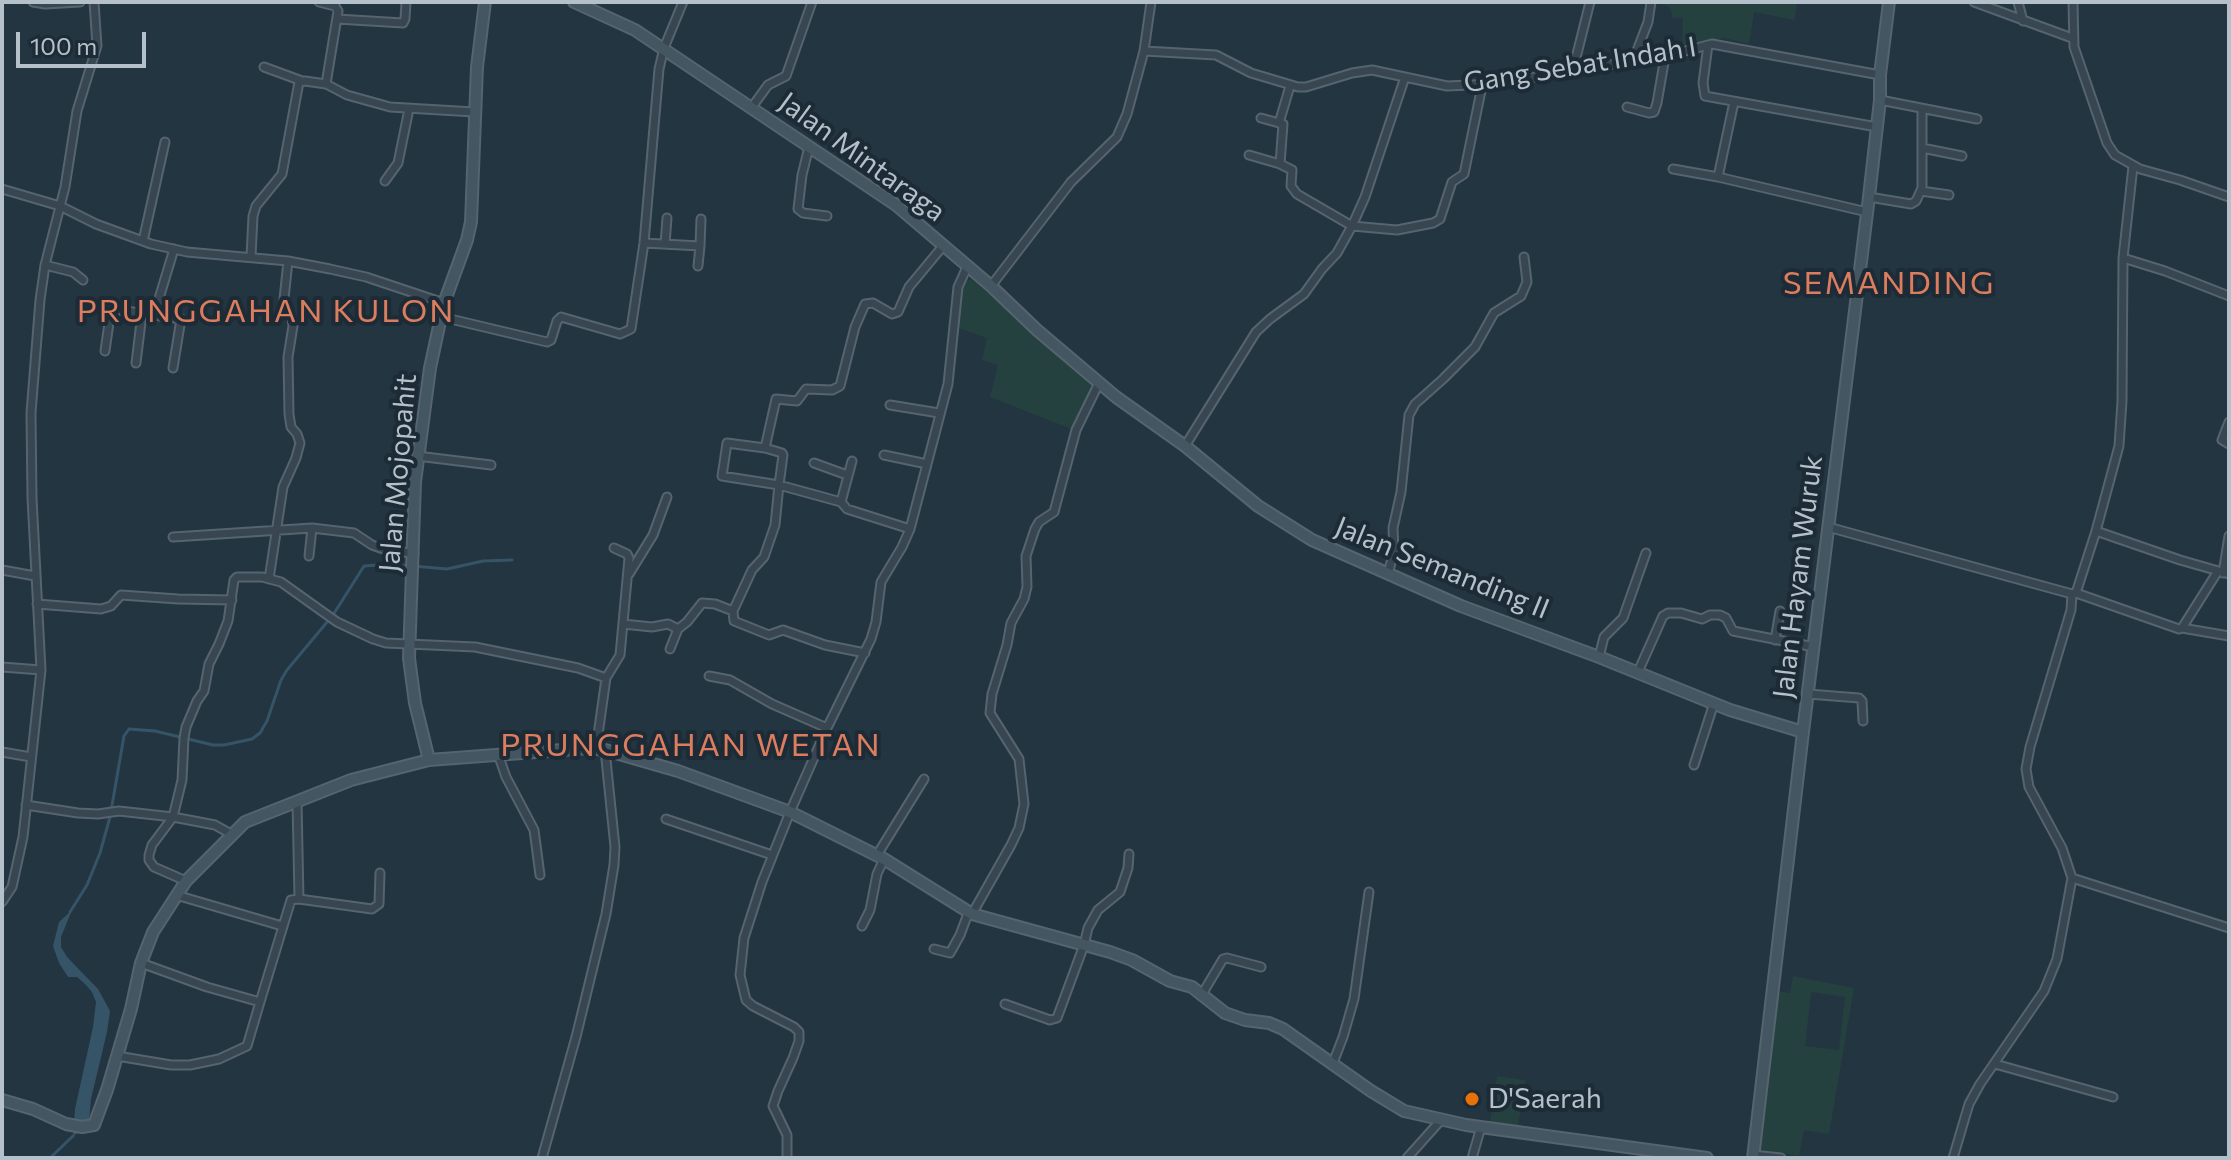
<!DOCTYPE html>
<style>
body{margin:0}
#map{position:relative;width:2231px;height:1160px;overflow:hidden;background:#233540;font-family:Commissioner,sans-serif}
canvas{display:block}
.frame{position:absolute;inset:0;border:4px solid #b4c1cb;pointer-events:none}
.scale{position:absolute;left:16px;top:32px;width:130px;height:36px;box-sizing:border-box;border:4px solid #b4c1cb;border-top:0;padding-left:10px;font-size:24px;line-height:28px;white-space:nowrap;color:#b4c1cb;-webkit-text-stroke:6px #1c2b35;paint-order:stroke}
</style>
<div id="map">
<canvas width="2231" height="1160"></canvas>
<div class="frame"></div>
<div class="scale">100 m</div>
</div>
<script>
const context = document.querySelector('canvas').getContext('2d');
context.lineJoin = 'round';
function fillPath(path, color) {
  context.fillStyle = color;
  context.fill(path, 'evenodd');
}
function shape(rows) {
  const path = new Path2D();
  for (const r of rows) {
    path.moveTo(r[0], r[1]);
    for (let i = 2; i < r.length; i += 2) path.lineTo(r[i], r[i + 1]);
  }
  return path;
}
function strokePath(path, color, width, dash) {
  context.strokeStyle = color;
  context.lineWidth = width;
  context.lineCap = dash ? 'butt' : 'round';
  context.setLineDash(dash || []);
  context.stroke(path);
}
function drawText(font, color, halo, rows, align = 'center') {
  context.font = font + ' Commissioner,sans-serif';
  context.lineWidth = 8;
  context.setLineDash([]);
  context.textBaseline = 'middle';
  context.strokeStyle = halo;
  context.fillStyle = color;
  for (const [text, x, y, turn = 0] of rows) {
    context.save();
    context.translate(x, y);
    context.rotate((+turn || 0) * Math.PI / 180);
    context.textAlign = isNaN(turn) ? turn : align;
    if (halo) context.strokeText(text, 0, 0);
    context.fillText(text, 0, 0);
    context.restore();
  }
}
fillPath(shape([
 [1651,2,1797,2,1795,20,1754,12,1749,44,1724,38,1682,45,1683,18,1673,18,1670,8,1666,5],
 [971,279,1096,384,1074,430,990,397,998,365,982,360,987,338,956,327,961,288,966,281],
 [1793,976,1854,988,1829,1134,1804,1130,1799,1156,1756,1149,1776,991,1790,993],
 [1811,992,1845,997,1839,1050,1805,1046],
 [1497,1076,1525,1080,1518,1126,1490,1122]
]), '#25413f');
fillPath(shape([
 [72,910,61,937,61,947,67,957,98,989,110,1011,107,1032,91,1099,89,1122,83,1130,73,1136,75,1109,93,1027,96,1002,92,992,85,984,77,977,68,977,59,963,53,946,59,922]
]), '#365468');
strokePath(shape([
 [70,912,87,885,100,853,110,817,124,736,129,729,155,731,213,745,224,745,252,739,260,733,267,721,281,680,287,670,333,615,364,566,390,564,447,569,483,561,512,560],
 [50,1158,73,1136]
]), '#365468', 3);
const street = shape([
 [33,2,45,4,80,2],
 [1974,2,2072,38],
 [2018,2,2023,21],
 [2073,2,2074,47,2107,143,2115,155,2140,169,2180,180,2229,197],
 [337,19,403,23,405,19,406,2],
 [1708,45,1703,83,1705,96,1877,127],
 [1144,51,1216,55,1251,73,1298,87,1306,87,1352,73,1372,70,1447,86,1494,84,1593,67,1654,59,1712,44,1880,75],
 [1633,61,1648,22,1651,2],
 [264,67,302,81],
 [1573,70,1590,2],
 [1405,77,1365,197,1352,226,1397,230,1433,223,1440,219,1452,182,1464,174,1482,86],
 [326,84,347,95,390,107,474,112],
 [1880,100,1977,119],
 [752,107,768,85,786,76,812,2],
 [1627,107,1649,113,1654,112,1657,103,1665,57],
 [1922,109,1922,148,1962,156],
 [1261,118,1279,123],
 [809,147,802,175,798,209,803,213,827,216],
 [1249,155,1280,164],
 [1673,169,1718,177,1867,212],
 [1718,177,1734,102],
 [385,181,398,163,409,109],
 [2,189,60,206,96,224,151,244,187,252,288,261,330,269,366,277,444,303],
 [1921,191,1949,195],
 [1869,197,1911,204,1916,201,1922,188,1922,148],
 [143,241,165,142],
 [644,243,700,246,698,266],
 [665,244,667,218],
 [700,246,701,219],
 [251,257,253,216,256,206,282,174,299,82,305,81,326,84,338,11,335,6,319,2],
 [2123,258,2165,271,2229,296],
 [45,265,73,272,83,280],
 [991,286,1071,182,1117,137,1127,114,1144,51,1151,2],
 [154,315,181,319,173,368],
 [442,317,547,342,551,340,557,321,561,317,620,334,631,329,644,243,659,69,664,48,683,2],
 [105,351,111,309,154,315,174,249],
 [136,363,142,314],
 [890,405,939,413],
 [2229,422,2222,440,2229,444],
 [1185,446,1256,332,1270,319,1304,294,1322,269,1337,253,1352,226,1297,194,1291,186,1292,170,1280,164,1283,124,1279,123,1290,86],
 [765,448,776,399,797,401,806,389,832,390,840,386,855,327,865,304,873,303,892,314,898,312,909,287,943,246],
 [884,455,927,464],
 [417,456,491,465],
 [852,461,841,502,847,509,910,529],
 [814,463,847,475],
 [1828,527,2072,594,2071,610,2030,747,2026,769,2029,787,2062,848,2072,878,2057,959,2044,991,1980,1084,1969,1104,1953,1158],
 [2096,531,2180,560,2229,574],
 [173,537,312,528,354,533,372,545,389,551,414,553],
 [309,556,312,528],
 [2,570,35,576],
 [2223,573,2229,536],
 [629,574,653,535,667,497],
 [1388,574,1394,551,1393,528,1401,492,1409,415,1415,404,1443,379,1475,347,1494,313,1521,296,1527,282,1524,257],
 [269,579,283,487,296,458,300,443,297,434,291,427,289,414,288,357,293,326,292,318,284,299,288,261],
 [2076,593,2179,629,2182,628,2218,571],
 [2072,594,2076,593,2096,531,2119,446,2122,401,2123,258,2133,166],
 [37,604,101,609,111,606,121,595,178,599,232,600],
 [733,611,734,621,769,635,783,630,825,645,865,653],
 [623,624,652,627,668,624,678,629],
 [2182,628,2229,636],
 [1775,640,1780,611],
 [670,649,678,629,687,622,702,603,715,604,733,611,752,570,764,557,775,525,779,485,783,455,782,453,765,448,727,443,722,476,779,485,841,502],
 [1599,657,1604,637,1623,618,1646,553],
 [2,667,41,670],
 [1638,672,1663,616,1668,613,1681,613,1702,619,1710,615,1720,615,1726,618,1733,631,1814,647],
 [709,676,730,680,772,704,827,728],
 [1808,694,1859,698,1862,701,1863,721],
 [596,749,606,678],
 [2,752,31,757],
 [498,754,506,777,534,830,540,875],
 [1694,765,1714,703],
 [297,801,299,899],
 [26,805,78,813,98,814,119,811,173,817,215,825,231,834],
 [666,819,772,855],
 [877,855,924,779],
 [2072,878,2229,928],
 [186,881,154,867,149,860,149,855,152,845,173,817,182,780,184,738,186,727,197,701,204,691,209,664,219,644,228,621,234,580,237,577,262,577,281,582,337,622,373,639,386,643,475,647,578,668,606,678,620,655,629,558,627,554,614,548],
 [176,895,282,926],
 [2,902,12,887,23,837,41,670,32,498,31,413,40,300,45,265,65,187,77,111,97,46,94,2],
 [972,914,1011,845,1019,828,1024,804,1019,759,990,713,992,694,1007,645,1011,623,1024,599,1027,587,1026,556,1035,529,1039,522,1054,512,1076,430,1099,383],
 [862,926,870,910,877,874,884,859],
 [934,949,950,953,960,935,969,911],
 [141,963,207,987,260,1002,291,900,299,899,372,909,379,904,380,873],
 [1201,996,1223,959,1227,958,1261,967],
 [1005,1004,1050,1020,1057,1018,1084,945,1088,928,1098,910,1120,892,1128,868,1129,854],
 [117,1056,171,1065,190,1065,219,1059,247,1046,260,1002],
 [1333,1063,1343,1037,1354,999,1369,892],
 [1995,1064,2113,1097],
 [1753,1155,1781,1158],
 [542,1158,576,1037,606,914,614,865,615,847,605,750],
 [787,1158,787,1135,773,1106,778,1091,793,1058,799,1041,799,1032,794,1027,753,1006,746,1000,740,975,744,938,762,882,790,812,827,728,871,639,876,622,881,582,902,547,910,529,948,384,958,287,967,267],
 [1407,1158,1441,1120],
 [1472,1158,1481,1127]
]);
const secondary = shape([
 [574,2,635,30,896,205,991,286,1037,330,1116,397,1185,446,1258,506,1312,540,1461,606,1599,657,1730,710,1803,732],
 [429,760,415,703,409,658,415,482,430,368,444,303,467,240,471,222,477,67,485,2],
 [2,1100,33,1109,66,1124,82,1127,94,1125,107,1090,131,1009,141,963,153,932,186,881,245,822,351,780,429,760,589,748,605,750,678,771,790,812,884,859,972,914,1110,952,1132,960,1170,981,1192,987,1225,1013,1245,1020,1269,1023,1283,1029,1371,1091,1404,1111,1466,1125,1707,1158],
 [1753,1158,1803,732,1869,197,1880,100,1880,75,1889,2]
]);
strokePath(street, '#55646e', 11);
strokePath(secondary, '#55646e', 14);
strokePath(street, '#374650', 7);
strokePath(secondary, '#455663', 10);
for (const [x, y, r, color] of [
 [1472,1099,8,"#e8710a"]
]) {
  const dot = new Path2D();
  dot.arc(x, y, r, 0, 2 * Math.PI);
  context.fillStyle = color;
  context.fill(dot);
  strokePath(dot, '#1c2b35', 3);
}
drawText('28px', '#b4c1cb', '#1c2b35', [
 ["Gang Sebat Indah I",1580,65,-9],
 ["Jalan Mintaraga",862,157,36],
 ["Jalan Mojopahit",398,473,-85],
 ["Jalan Semanding II",1442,568,22],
 ["Jalan Hayam Wuruk",1798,577,-83]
]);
drawText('28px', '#b4c1cb', '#1c2b35', [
 ["D'Saerah",1488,1099]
], 'left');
context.letterSpacing = '2px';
drawText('32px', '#db7d5e', '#1c2b35', [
 ["SEMANDING",1889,283],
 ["PRUNGGAHAN KULON",266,311],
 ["PRUNGGAHAN WETAN",691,745]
]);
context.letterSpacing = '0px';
</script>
